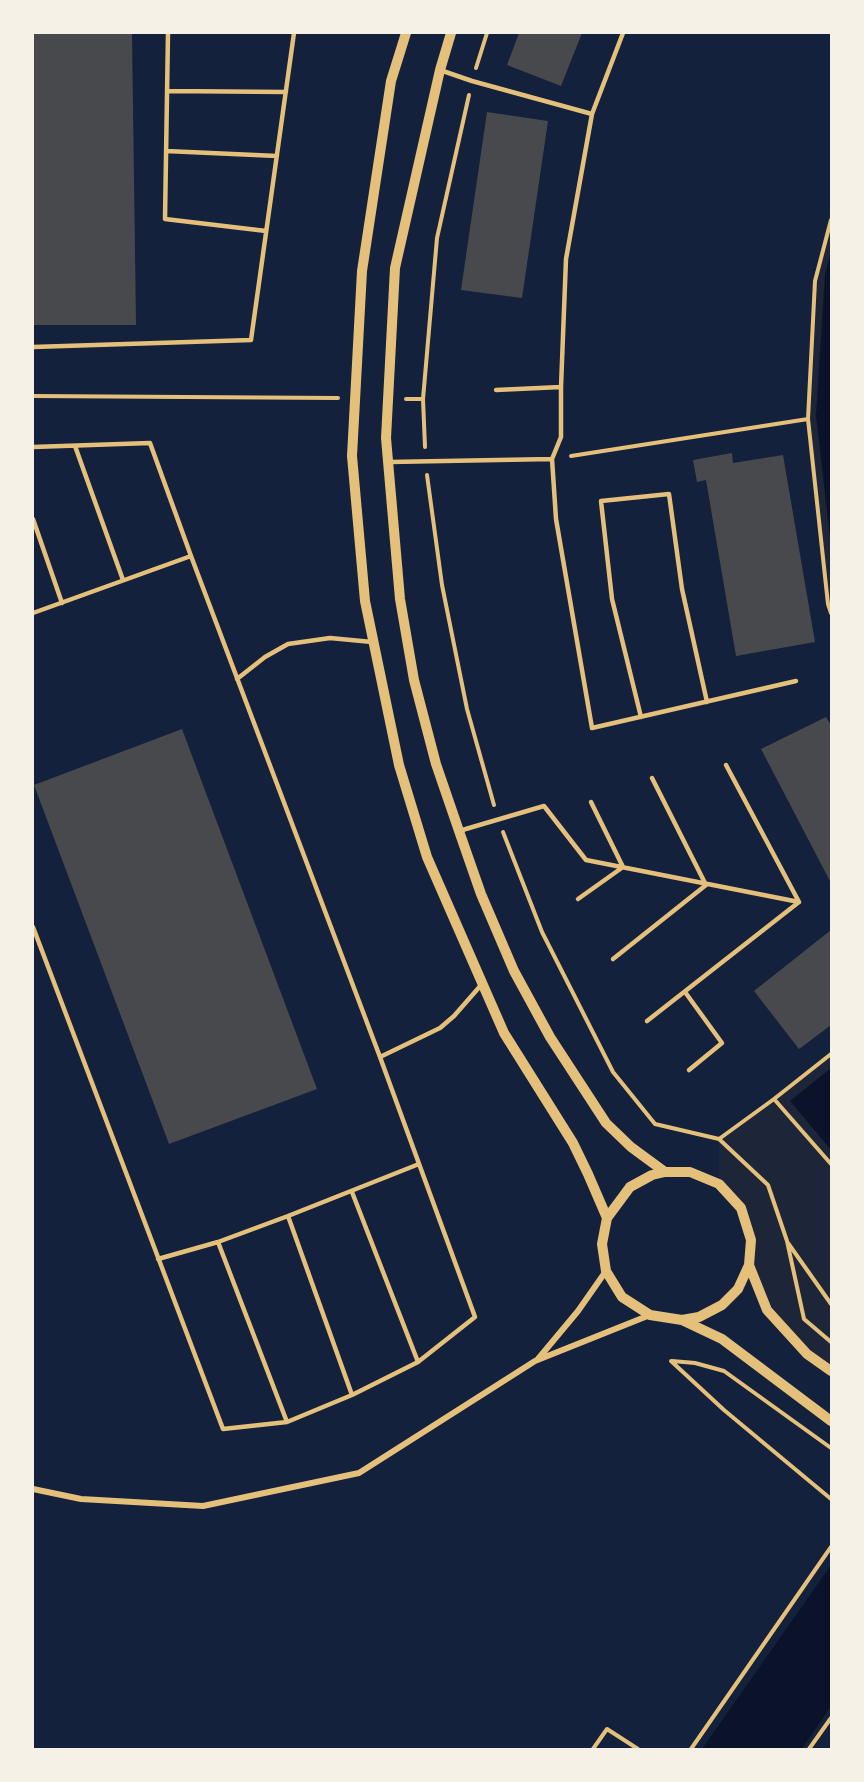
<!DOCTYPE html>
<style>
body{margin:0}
#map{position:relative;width:864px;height:1782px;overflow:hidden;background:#14213d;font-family:"Asap Condensed",sans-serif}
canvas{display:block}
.frame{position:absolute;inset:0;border:34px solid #f6f1e7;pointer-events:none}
</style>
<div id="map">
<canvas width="864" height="1782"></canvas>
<div class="frame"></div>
</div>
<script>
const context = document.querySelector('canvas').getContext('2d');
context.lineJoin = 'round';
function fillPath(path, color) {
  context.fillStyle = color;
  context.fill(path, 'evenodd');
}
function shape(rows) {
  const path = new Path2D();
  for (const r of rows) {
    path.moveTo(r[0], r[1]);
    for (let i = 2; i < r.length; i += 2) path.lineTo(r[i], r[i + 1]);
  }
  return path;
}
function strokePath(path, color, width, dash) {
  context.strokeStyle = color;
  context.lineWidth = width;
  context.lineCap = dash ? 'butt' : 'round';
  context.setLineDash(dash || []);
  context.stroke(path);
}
fillPath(shape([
 [831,202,831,613,828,604,808,419,815,281],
 [831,1054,831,1371,767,1310,749,1265,741,1208,719,1184,719,1139]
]), '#1d2539');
fillPath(shape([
 [831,251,831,547,816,415,825,274],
 [831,1068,831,1150,790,1101],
 [831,1565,831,1706,802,1749,702,1749]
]), '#0b132b');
fillPath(shape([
 [33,33,132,33,136,325,33,325],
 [519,33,582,33,561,86,507,65],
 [487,112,548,121,522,298,461,290],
 [732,453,733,463,783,455,815,642,736,656,706,480,697,482,693,460],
 [826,717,831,725,831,883,761,749],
 [182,729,317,1089,169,1144,34,785],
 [831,930,831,1025,799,1049,754,991]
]), '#48494c');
strokePath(shape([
 [476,68,487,33],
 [831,220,815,281,808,419,828,604,831,613],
 [33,396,338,398],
 [406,399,423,399],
 [425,447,423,399,437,238,469,95],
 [571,456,808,419],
 [427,475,442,585,467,709,494,805],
 [503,832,542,932,613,1072,655,1124,719,1139,768,1185,787,1241,804,1319,831,1342],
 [831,1054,774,1099,831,1164],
 [719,1139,774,1099],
 [788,1243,831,1304],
 [671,1361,724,1410,831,1499],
 [672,1361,695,1363,724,1371,831,1448],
 [593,1749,607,1729,638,1749],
 [691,1749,831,1547],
 [809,1749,831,1718]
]), '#e5c07b', 4);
strokePath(shape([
 [168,33,165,219,266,231],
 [440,70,472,81,592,114],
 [167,91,286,92],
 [166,151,277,156],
 [33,347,251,340,294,33],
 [561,387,561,437,552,459,556,519,592,728,796,681],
 [496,390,561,387,566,259,592,114,623,33],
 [75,446,123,580],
 [33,447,150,443,191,556,33,613],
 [390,462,552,459],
 [33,519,62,603],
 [191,556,380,1057],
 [237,679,265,657,288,644,330,638,372,642],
 [641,717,612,599,601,501,669,494,682,589,707,702],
 [726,765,799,902],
 [459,831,544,806,586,860,799,902],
 [578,899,623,867,591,802],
 [33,927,223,1429,287,1422,352,1395,418,1362,475,1317,380,1057,440,1028,454,1016,482,984],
 [613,959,706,885,652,778],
 [685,992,722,1043,689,1070],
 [647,1021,799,902],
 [352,1192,418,1362],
 [288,1216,352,1395],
 [218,1242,287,1422],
 [158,1259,218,1242,288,1216,419,1164]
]), '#e5c07b', 4.5);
strokePath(shape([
 [538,1359,578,1311,606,1271],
 [33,1489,81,1499,203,1506,359,1473,535,1361,650,1315]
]), '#e5c07b', 6);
strokePath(shape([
 [406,33,391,81,362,271,352,456,365,601,399,765,427,857,504,1033,573,1143,588,1174,607,1218],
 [451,33,440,70,395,268,386,438,400,599,414,680,436,764,459,831,481,894,514,971,550,1037,606,1123,631,1147,665,1172],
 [749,1265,738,1289,722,1305,699,1317,682,1320,650,1315,622,1297,606,1271,602,1244,607,1218,630,1187,652,1175,665,1172,690,1172,719,1184,741,1208,751,1240,749,1265,767,1310,807,1354,831,1371],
 [682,1320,722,1339,831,1421]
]), '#e5c07b', 10);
</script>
